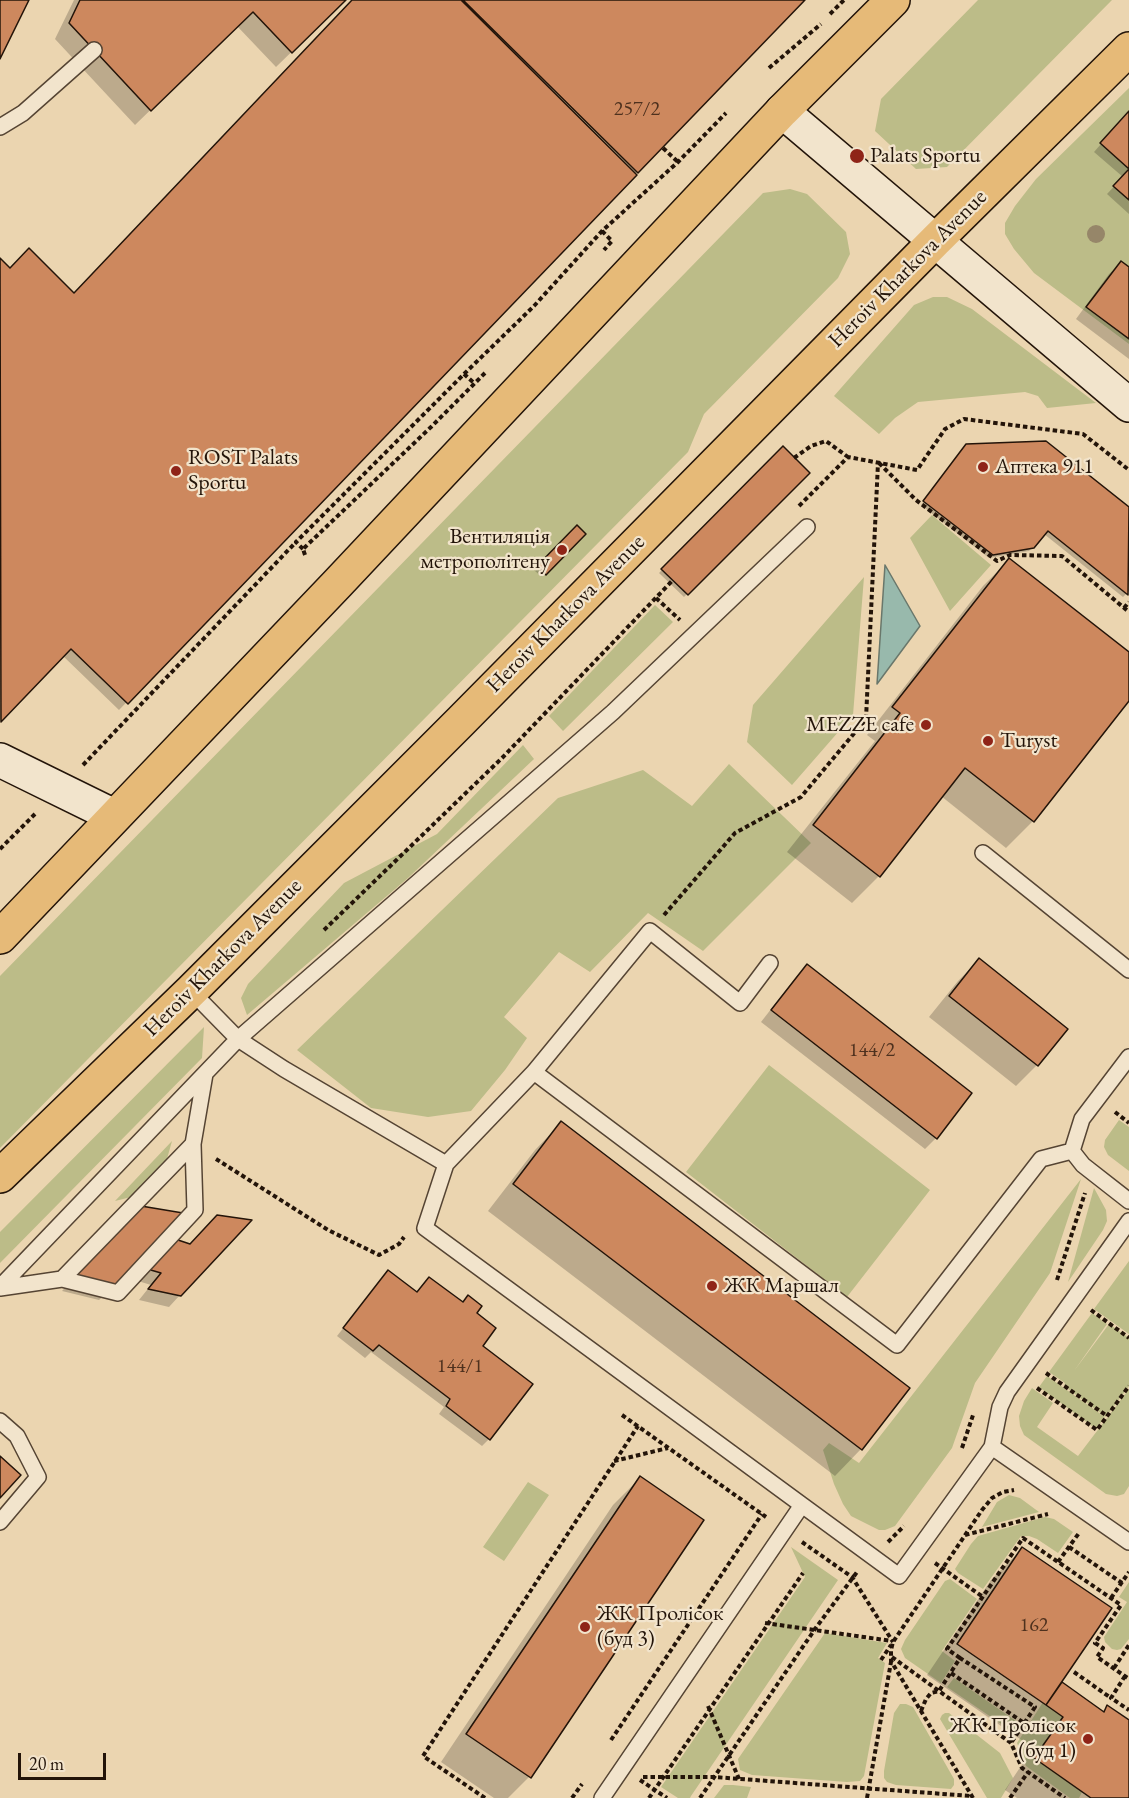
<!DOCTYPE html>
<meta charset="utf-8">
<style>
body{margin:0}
#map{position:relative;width:1129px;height:1798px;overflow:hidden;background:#ebd5b0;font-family:"EB Garamond",serif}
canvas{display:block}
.scale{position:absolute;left:18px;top:1753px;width:88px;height:27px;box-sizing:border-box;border:3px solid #231409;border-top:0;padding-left:8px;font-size:18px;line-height:21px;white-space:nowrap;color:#231409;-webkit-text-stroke:4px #f2e4cc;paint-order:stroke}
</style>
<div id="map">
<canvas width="1129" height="1798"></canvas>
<div class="scale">20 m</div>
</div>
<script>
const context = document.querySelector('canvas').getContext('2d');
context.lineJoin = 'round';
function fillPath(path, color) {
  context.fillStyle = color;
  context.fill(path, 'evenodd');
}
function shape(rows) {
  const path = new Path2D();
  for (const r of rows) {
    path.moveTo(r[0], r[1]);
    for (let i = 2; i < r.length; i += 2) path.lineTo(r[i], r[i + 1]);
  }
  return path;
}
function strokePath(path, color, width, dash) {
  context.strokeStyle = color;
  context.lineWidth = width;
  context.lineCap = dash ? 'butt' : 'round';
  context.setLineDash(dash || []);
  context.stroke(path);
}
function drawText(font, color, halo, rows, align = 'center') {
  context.font = font + ' "EB Garamond",serif';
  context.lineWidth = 4.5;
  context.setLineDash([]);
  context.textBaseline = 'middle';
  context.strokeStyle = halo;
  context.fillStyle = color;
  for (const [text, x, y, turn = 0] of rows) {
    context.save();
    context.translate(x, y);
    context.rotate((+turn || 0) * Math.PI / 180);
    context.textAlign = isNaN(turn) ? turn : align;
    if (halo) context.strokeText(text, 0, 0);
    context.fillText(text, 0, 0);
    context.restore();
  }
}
fillPath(shape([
 [978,0,1112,0,947,167,916,169,875,131,881,99],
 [1129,88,1129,111,1100,143,1129,169,1114,186,1129,200,1129,344,1034,273,1014,249,1005,234,1005,223,1015,206,1036,179],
 [790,189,807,194,846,232,850,254,838,278,704,414,688,452,0,1148,0,976,763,193],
 [933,297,947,297,972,309,1096,403,1047,408,1038,396,1025,392,918,402,895,418,879,434,834,396,914,305],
 [932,515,991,565,950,611,910,538],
 [864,577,853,715,792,785,747,742,753,705],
 [655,605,673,622,563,731,549,716],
 [523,745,534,759,408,878,247,1015,241,998,248,984,344,883,437,834],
 [729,764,811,843,703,951,648,913,590,972,559,952,504,1017,527,1038,505,1070,471,1111,428,1117,371,1108,297,1050,558,798,643,770,692,806],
 [204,1027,202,1058,0,1263,0,1232],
 [769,1065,930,1190,847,1297,686,1172],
 [1119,1120,1129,1127,1129,1171,1108,1155,1104,1147,1105,1140],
 [172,1141,165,1166,139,1195,115,1201],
 [1081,1179,1050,1273,975,1383,952,1448,895,1526,885,1530,879,1530,851,1516,843,1504,834,1484,823,1450,829,1443,859,1463],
 [1094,1188,1106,1210,1107,1221,1103,1230,1068,1282],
 [1129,1261,1129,1334,1094,1309],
 [1092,1313,1107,1324,1074,1371,1109,1324,1129,1338,1129,1386,1106,1417,1064,1386,1065,1383,1049,1372],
 [1047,1376,1105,1417,1096,1429,1039,1387],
 [1032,1388,1053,1403,1037,1427,1078,1456,1129,1389,1129,1486,1124,1494,1117,1496,1106,1494,1024,1435,1020,1426,1019,1416,1024,1401],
 [528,1482,549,1495,504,1561,483,1547],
 [1009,1495,1020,1498,1039,1512,982,1527,997,1502],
 [1045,1517,1054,1519,1073,1532,1058,1553,1037,1539,1029,1536,1021,1536,983,1589,958,1573,955,1569,971,1544,978,1536],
 [791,1547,838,1580,691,1796,690,1798,678,1798,661,1787,805,1577],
 [950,1579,977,1599,942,1651,955,1661,941,1683,905,1658,901,1649,905,1640,945,1581],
 [1129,1582,1129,1639,1121,1649,1117,1650,1112,1649,1105,1642,1104,1637,1127,1602,1119,1597],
 [825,1633,887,1643,878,1658,885,1663,864,1776,860,1781,847,1782,752,1775,740,1770,738,1759],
 [954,1678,1019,1723,1013,1732,947,1687],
 [1043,1702,1063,1717,1034,1758,1082,1792,1079,1798,1070,1798,1026,1766,1017,1743],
 [900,1704,906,1704,913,1707,954,1779,954,1785,951,1789,896,1785,887,1782,884,1778,884,1771,894,1713],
 [945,1713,949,1713,1000,1753,1013,1778,1001,1798,987,1798,940,1719,942,1715],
 [724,1785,733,1785,751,1787,747,1798,714,1798]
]), '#bcbc88');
const water = shape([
 [885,565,920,626,877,684,885,565]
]);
fillPath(water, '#98b9ac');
strokePath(water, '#69776b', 1.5);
fillPath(shape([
 [74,0,345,0,276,67,237,26,135,125,55,39],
 [354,0,803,0,119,710,63,656,0,721,0,261,10,270,74,295],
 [1129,112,1129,214,1107,194,1123,177,1094,152],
 [1121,263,1129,269,1129,359,1076,319,1109,274],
 [1045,443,1129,509,1129,591,1123,597,1044,534,1029,551,989,558,921,505,963,449],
 [783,448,808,473,684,597,659,573],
 [577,527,584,534,542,577,535,571],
 [1009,560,1129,653,1129,699,1033,821,1006,848,941,796,879,876,852,903,787,852,875,741,867,735,983,586],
 [979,960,1066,1029,1037,1065,1016,1086,929,1017,958,981],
 [807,966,936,1138,925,1149,761,1022,796,977],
 [561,1123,861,1449,835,1476,488,1211,535,1150],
 [129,1219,164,1237,180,1295,169,1307,139,1300,151,1285,125,1277,99,1300,62,1291],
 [388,1272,416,1293,429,1279,474,1314,481,1346,489,1439,482,1446,439,1414,444,1407,371,1352,365,1358,337,1336],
 [640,1478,529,1777,508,1798,494,1798,441,1762,613,1505],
 [1022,1549,1060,1682,1102,1712,1107,1707,1129,1722,1129,1798,1017,1798,1005,1790,1033,1748,927,1675,991,1580]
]), '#0003');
const building = shape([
 [0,0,29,0,0,59,0,0],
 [80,0,346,0,292,53,253,12,151,111,69,23,80,0],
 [352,0,461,0,637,175,128,704,71,649,1,722,0,258,10,268,29,248,74,293,352,0],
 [463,0,805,0,638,173,463,0],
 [1129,111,1129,200,1113,186,1129,169,1100,143,1129,111],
 [1121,261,1129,267,1129,339,1086,307,1121,261],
 [1046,441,1129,507,1128,595,1048,531,1034,548,993,555,923,501,966,444,1046,441],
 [783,446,810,473,688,595,661,569,783,446],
 [577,525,586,534,546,575,537,566,577,525],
 [1009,558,1129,652,1129,701,1034,822,965,768,880,877,813,825,900,713,892,707,1009,558],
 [979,958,1068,1029,1038,1066,949,996,979,958],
 [807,964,972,1093,937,1139,771,1010,807,964],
 [561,1121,910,1388,862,1450,513,1184,561,1121],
 [141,1206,183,1213,166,1236,190,1244,217,1215,252,1220,181,1296,148,1289,161,1273,137,1266,111,1289,71,1279,141,1206],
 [388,1270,417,1292,429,1277,463,1302,468,1295,482,1306,477,1313,496,1328,483,1346,533,1384,490,1440,446,1406,450,1399,379,1345,373,1351,343,1328,388,1270],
 [0,1456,21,1475,0,1498,0,1456],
 [640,1476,704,1520,531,1778,466,1734,640,1476],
 [1022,1547,1112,1608,1046,1705,957,1644,1022,1547],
 [1062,1682,1104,1712,1107,1705,1129,1720,1129,1798,1091,1798,1034,1758,1063,1717,1046,1705,1062,1682]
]);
fillPath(building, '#cd885e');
strokePath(building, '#231409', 1.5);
const lane = shape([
 [0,127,23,113,94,50],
 [983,853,1129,970],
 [191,991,238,1039,284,1069,446,1164,534,1072,650,931,740,1003,770,963],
 [1129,1057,1082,1119,1072,1151,1083,1165,1129,1201],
 [534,1072,897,1345,1041,1159,1072,1151],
 [446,1164,425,1228,802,1505,602,1798],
 [1129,1221,1007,1392,1000,1407,992,1447,1129,1542],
 [62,1279,118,1293,195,1210,193,1144],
 [0,1287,238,1039,613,712,807,527],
 [0,1288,62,1279,193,1144,205,1074],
 [0,1421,17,1436,38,1477,0,1522],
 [802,1505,899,1576,992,1447]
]);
const secondary = shape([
 [782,111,1129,405],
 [0,760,114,816]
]);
const primary = shape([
 [0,937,338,583,782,111,893,0],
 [0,1176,191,991,461,721,935,241,1129,49]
]);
strokePath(lane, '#543', 18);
strokePath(secondary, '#231409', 36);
strokePath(primary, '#231409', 36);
strokePath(shape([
 [830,14,844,0],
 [769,68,821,24],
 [663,148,678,162],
 [602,231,612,241,604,250],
 [464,374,474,383],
 [794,458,811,446,826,441,848,457],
 [879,463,916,500,997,561,1010,555,1062,556,1129,612],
 [799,506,848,457,917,470,945,429,964,419,1083,434,1129,470],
 [303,549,296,542,464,374,534,306,602,231,678,162,726,113],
 [305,555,303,549,431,427,485,373],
 [656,598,680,620],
 [1124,608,1129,602],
 [83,765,296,542],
 [0,849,36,813],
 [664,915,735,833,801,797,866,719,878,463],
 [324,930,502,758,673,580],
 [1115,1112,1129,1123],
 [216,1159,328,1230,379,1255,399,1244,404,1237],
 [1057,1280,1085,1193],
 [1091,1310,1129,1338],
 [1046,1373,1107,1416],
 [1037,1388,1097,1430,1129,1386],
 [622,1415,766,1517],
 [962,1448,973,1415],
 [614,1461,668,1448],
 [965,1535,1048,1514],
 [802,1542,852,1577,893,1642],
 [888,1542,904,1526],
 [1069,1547,1122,1583],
 [1058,1562,1079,1533],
 [935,1563,983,1597],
 [1111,1598,1129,1572],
 [765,1623,892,1641],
 [892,1657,1011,1743,1022,1768,1065,1798],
 [960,1658,947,1649,1023,1538,1121,1605,1095,1643,1103,1648,1097,1657,1129,1679],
 [881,1660,891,1645],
 [1114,1668,1129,1645],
 [1074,1672,1111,1698],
 [951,1673,1024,1723],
 [1125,1676,1111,1698,1129,1710],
 [708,1706,739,1779],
 [921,1711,926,1699,931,1693,939,1691,960,1658,1035,1707,1011,1743],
 [611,1740,762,1514],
 [643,1777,714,1777,971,1796],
 [640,1780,667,1798],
 [485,1798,423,1756,638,1426],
 [572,1798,582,1784],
 [649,1798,803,1573],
 [700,1798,815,1629,857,1572],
 [867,1798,891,1662],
 [973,1798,891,1661,891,1650,893,1642,982,1510,992,1498,1003,1492,1014,1490],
 [1010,1798,1028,1772]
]), '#231409', 4, [4.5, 3]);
strokePath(lane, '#f2e4cc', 15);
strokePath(secondary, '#f2e4cc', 33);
strokePath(primary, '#e6ba78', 33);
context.fillStyle = '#968669';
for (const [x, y] of [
 [1096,234]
]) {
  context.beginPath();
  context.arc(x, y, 9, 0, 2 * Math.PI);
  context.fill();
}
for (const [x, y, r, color] of [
 [857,156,8,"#8f2418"],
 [983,467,6,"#8f2418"],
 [176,471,6,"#8f2418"],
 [562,550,6,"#8f2418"],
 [926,725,6,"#8f2418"],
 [988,741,6,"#8f2418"],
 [712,1286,6,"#8f2418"],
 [585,1627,6,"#8f2418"],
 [1088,1739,6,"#8f2418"]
]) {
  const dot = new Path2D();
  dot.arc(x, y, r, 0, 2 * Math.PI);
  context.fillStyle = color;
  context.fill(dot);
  strokePath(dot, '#f2e4cc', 2);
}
drawText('20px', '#4e311e', null, [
 ["257/2",637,110],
 ["144/2",872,1051],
 ["144/1",460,1367],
 ["162",1034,1626]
]);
drawText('22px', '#231409', '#f2e4cc', [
 ["Palats Sportu",870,156],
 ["ROST Palats",188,458],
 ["Sportu",188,483],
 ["Аптека 911",995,467],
 ["Вентиляція",550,537,"right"],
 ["метрополітену",550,562,"right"],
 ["MEZZE cafe",914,725,"right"],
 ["Turyst",1000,741],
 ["ЖК Маршал",724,1286],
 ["ЖК Пролісок",597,1614],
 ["(буд 3)",597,1639],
 ["ЖК Пролісок",1076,1726,"right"],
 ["(буд 1)",1076,1751,"right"]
], 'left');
drawText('22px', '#231409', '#f2e4cc', [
 ["Heroiv Kharkova Avenue",908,269,-45],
 ["Heroiv Kharkova Avenue",566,614,-45],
 ["Heroiv Kharkova Avenue",223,958,-45]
]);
</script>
